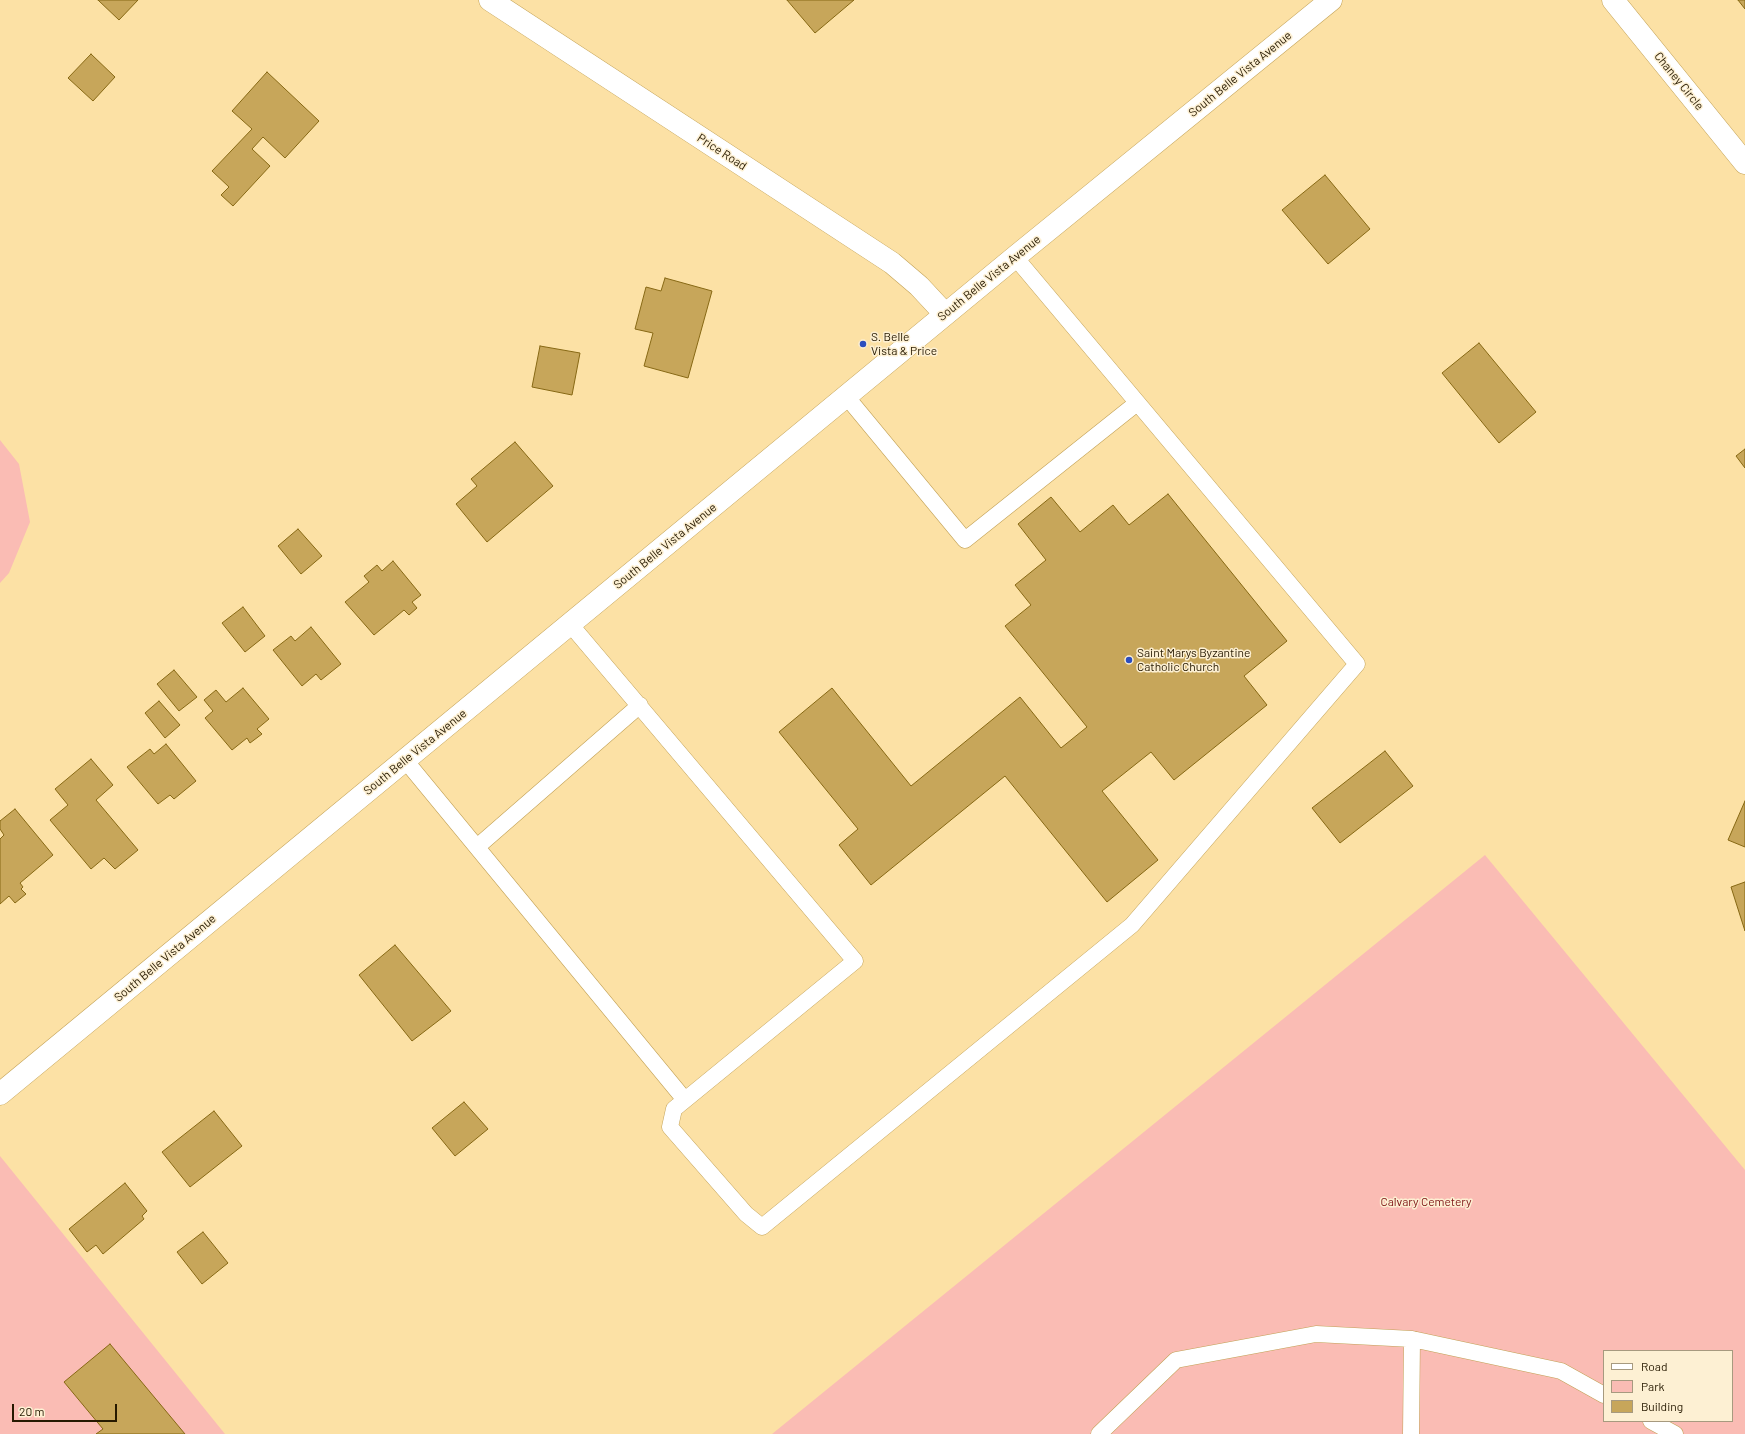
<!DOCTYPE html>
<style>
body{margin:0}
#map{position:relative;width:1745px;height:1434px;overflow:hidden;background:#fce1a5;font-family:Barlow,sans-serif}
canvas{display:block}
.legend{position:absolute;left:1603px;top:1350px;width:130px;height:72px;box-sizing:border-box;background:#fdf0d3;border:1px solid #a79a7f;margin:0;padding:5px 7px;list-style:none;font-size:12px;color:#261900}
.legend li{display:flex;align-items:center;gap:8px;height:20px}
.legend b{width:20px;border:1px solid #a79a7f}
.scale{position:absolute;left:12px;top:1404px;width:105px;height:18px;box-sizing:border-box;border:2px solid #261900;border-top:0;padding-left:5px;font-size:12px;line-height:14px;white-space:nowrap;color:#261900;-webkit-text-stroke:3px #fdf0d3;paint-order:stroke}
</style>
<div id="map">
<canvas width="1745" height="1434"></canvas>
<ul class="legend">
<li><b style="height:5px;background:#fff"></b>Road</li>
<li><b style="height:11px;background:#fabcb4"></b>Park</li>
<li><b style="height:11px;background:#c7a65a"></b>Building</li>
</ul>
<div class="scale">20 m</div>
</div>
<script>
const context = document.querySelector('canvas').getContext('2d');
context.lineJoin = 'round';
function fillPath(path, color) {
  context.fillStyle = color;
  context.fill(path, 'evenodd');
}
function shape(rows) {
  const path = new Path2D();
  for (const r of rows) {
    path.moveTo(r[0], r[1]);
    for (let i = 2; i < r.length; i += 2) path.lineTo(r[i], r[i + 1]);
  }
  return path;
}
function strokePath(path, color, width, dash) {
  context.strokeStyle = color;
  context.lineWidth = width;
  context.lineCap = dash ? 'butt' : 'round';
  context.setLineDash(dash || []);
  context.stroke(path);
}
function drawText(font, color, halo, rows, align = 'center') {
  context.font = font + ' Barlow,sans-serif';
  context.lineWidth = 3;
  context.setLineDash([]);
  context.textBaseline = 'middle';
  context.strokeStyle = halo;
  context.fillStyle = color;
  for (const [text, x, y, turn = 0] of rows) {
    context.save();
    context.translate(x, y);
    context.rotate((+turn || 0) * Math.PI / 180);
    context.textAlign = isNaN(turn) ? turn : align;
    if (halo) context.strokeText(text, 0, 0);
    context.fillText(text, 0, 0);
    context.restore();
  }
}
fillPath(shape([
 [0,440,19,464,30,522,9,573,0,583],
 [1485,855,1745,1170,1745,1434,772,1434],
 [1604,1351,1732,1351,1732,1421,1604,1421],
 [0,1156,225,1434,0,1434]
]), '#fabcb4');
const building = shape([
 [98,0,138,0,119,20,98,0],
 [787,0,854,0,815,33,787,0],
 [1738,0,1745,0,1745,9,1738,0],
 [91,54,115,77,93,101,68,78,91,54],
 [267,72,319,121,285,158,263,137,252,149,270,166,233,206,221,195,229,187,212,171,252,129,232,111,267,72],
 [1325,175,1370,229,1328,264,1282,210,1325,175],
 [665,278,712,291,688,378,644,366,653,333,635,329,646,287,661,291,665,278],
 [1479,343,1536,412,1499,443,1442,373,1479,343],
 [540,346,580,353,572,395,532,387,540,346],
 [515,442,553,486,487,542,456,504,477,486,471,479,515,442],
 [1745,449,1745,468,1736,456,1745,449],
 [1168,494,1287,641,1244,676,1267,705,1174,780,1151,752,1102,791,1158,860,1107,902,1005,776,871,885,839,845,858,829,779,732,832,688,911,786,1020,697,1061,748,1087,727,1005,626,1031,605,1015,585,1046,560,1018,524,1051,497,1080,532,1113,505,1129,525,1168,494],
 [298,529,322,556,301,574,278,546,298,529],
 [393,561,421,595,412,602,417,608,409,615,404,610,374,635,345,602,369,582,364,576,377,565,382,571,393,561],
 [243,607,265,636,245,652,222,623,243,607],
 [311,627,341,664,321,680,316,674,302,686,273,650,291,636,295,641,311,627],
 [174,670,197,697,179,711,157,684,174,670],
 [243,688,269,719,257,729,262,734,250,743,247,738,232,750,205,718,213,711,204,700,216,690,226,702,243,688],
 [159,701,180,725,165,738,145,713,159,701],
 [166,744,196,781,174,799,170,795,158,804,127,767,150,749,154,754,166,744],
 [1385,751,1413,786,1340,843,1312,808,1385,751],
 [91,759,113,785,96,800,138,850,115,869,104,858,91,869,50,820,68,805,55,789,91,759],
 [1745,801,1745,847,1728,840,1745,801],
 [15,809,53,855,20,883,23,887,21,889,26,894,15,903,9,896,0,904,0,839,4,835,0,829,0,821,15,809],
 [1745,882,1745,931,1731,887,1745,882],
 [395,945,451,1011,412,1041,359,975,395,945],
 [464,1102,488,1129,455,1156,432,1128,464,1102],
 [214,1111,242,1146,190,1187,162,1152,214,1111],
 [125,1183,147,1211,142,1216,144,1219,103,1254,96,1245,87,1252,69,1229,125,1183],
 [203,1232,228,1263,202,1284,177,1252,203,1232],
 [110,1344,185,1434,96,1434,103,1429,64,1382,110,1344]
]);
fillPath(building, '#c7a65a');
strokePath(building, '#876814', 1);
const service = shape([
 [846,396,965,540,1137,403],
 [570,624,855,961,674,1109,670,1127,746,1214,762,1227,1132,925,1357,664,1015,257],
 [405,760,685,1100],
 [477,847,640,705],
 [1651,1421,1675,1434],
 [1099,1434,1176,1360,1316,1334,1412,1339,1561,1371,1604,1395],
 [1411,1434,1412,1339]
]);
const minor = shape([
 [490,0,892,263,919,286,945,314],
 [1613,0,1745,163]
]);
const tertiary = shape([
 [0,1094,1015,257,1331,0]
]);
strokePath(service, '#c2a155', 17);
strokePath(minor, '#c2a155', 23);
strokePath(tertiary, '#c2a155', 23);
strokePath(service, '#fff', 16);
strokePath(minor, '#fff', 22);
strokePath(tertiary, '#fff', 22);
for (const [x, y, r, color] of [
 [863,344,4,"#2c4ebe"],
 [1129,660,4,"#2c4ebe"]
]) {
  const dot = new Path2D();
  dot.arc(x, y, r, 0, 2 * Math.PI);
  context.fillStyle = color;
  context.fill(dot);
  strokePath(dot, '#fdf0d3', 1.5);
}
drawText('12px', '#261900', '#fdf0d3', [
 ["South Belle Vista Avenue",1240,74,-39],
 ["Chaney Circle",1679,81,51],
 ["Price Road",722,152,33],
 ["South Belle Vista Avenue",989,278,-39],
 ["South Belle Vista Avenue",665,546,-39],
 ["South Belle Vista Avenue",415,752,-39],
 ["South Belle Vista Avenue",165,958,-40]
]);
drawText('12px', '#261900', '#fdf0d3', [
 ["S. Belle",871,337],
 ["Vista & Price",871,351],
 ["Saint Marys Byzantine",1137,653],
 ["Catholic Church",1137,667]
], 'left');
drawText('12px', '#7e1516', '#fdf0d3', [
 ["Calvary Cemetery",1426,1202]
]);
</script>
